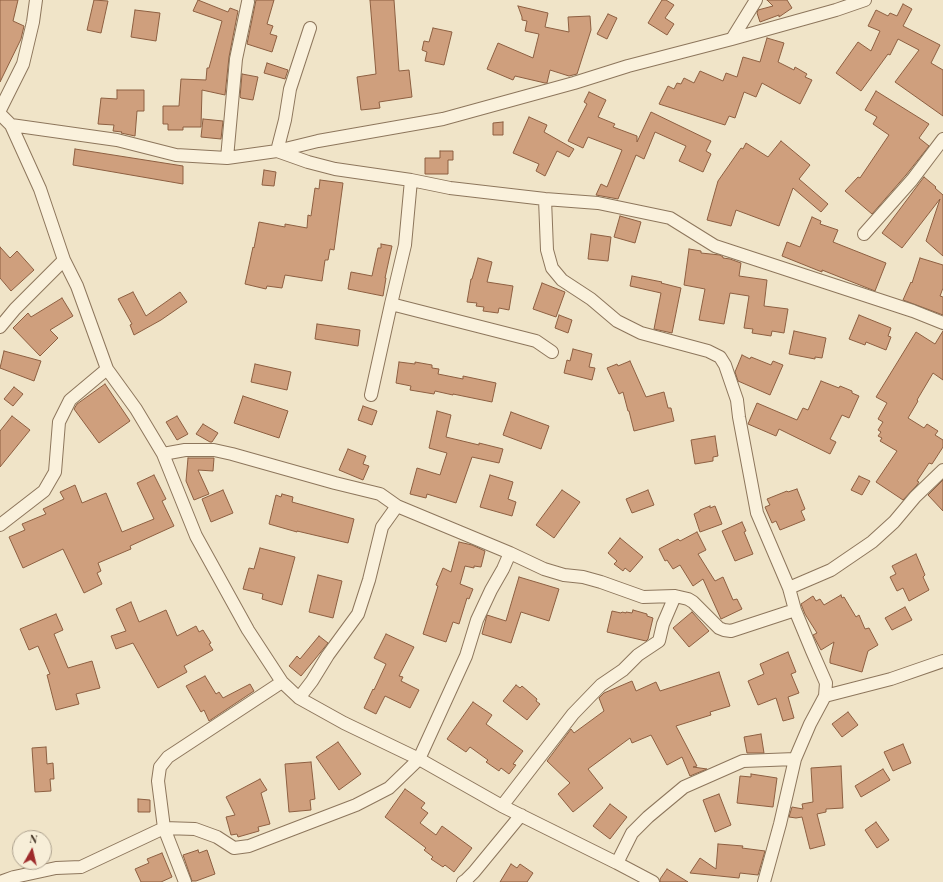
<!DOCTYPE html>
<style>
body{margin:0}
#map{position:relative;width:943px;height:882px;overflow:hidden;background:#f0e4c8;font-family:"Playfair Display",serif}
canvas{display:block}
.north{position:absolute;left:12px;top:830px;width:40px;height:40px;box-sizing:border-box;background:#f7eed8;border:1px solid #ada18e;border-radius:50%;rotate:8deg;font-size:11px;font-weight:700;line-height:16px;text-align:center;color:#3d2e20}
.north::after{content:'';display:block;margin:auto;width:14px;height:18px;background:#9e2a2b;clip-path:polygon(50% 0,100% 100%,50% 72%,0 100%)}
</style>
<div id="map">
<canvas width="943" height="882"></canvas>
<div class="north">N</div>
</div>
<script>
const context = document.querySelector('canvas').getContext('2d');
context.lineJoin = 'round';
function fillPath(path, color) {
  context.fillStyle = color;
  context.fill(path, 'evenodd');
}
function shape(rows) {
  const path = new Path2D();
  for (const r of rows) {
    path.moveTo(r[0], r[1]);
    for (let i = 2; i < r.length; i += 2) path.lineTo(r[i], r[i + 1]);
  }
  return path;
}
function strokePath(path, color, width, dash) {
  context.strokeStyle = color;
  context.lineWidth = width;
  context.lineCap = dash ? 'butt' : 'round';
  context.setLineDash(dash || []);
  context.stroke(path);
}
const building = shape([
 [0,0,18,0,13,21,24,26,21,39,0,82,0,0],
 [94,0,108,1,101,33,87,30,94,0],
 [198,0,228,12,230,8,238,11,229,57,225,95,202,90,201,127,183,127,183,130,168,130,168,124,163,124,163,106,179,106,181,79,206,80,207,68,209,68,222,21,193,11,198,0],
 [256,0,274,0,267,24,273,26,270,34,277,36,272,52,247,44,256,0],
 [370,0,394,0,399,71,409,70,412,97,379,102,380,108,361,110,357,77,376,74,370,0],
 [662,0,666,0,674,5,665,18,674,24,667,35,648,23,662,0],
 [767,0,787,0,792,8,779,17,779,15,760,22,757,13,758,10,773,6,767,0],
 [903,4,912,9,903,26,940,45,931,63,943,70,943,116,895,82,919,50,898,39,890,55,888,54,861,91,836,73,858,42,871,51,880,31,868,26,876,10,888,16,890,13,897,16,903,4],
 [518,6,548,13,545,27,569,32,568,17,590,16,591,30,577,74,569,76,550,70,547,83,545,83,515,76,513,80,487,69,498,43,533,58,539,34,525,31,527,21,522,20,522,17,518,6],
 [135,10,160,13,156,41,131,37,135,10],
 [608,14,617,18,607,39,597,34,608,14],
 [433,28,452,32,444,65,425,61,427,52,422,50,424,41,429,42,433,28],
 [767,38,784,43,778,62,794,70,795,67,807,74,805,77,812,80,800,104,762,83,756,97,744,92,735,118,729,116,725,125,659,104,668,86,674,89,677,83,681,84,684,78,694,83,700,71,723,81,726,73,737,77,743,57,760,62,767,38],
 [267,63,288,70,285,79,264,73,267,63],
 [242,74,258,77,253,100,241,98,240,97,242,74],
 [117,90,144,90,144,111,137,111,135,136,121,133,122,132,113,131,114,125,98,124,101,98,117,99,117,90],
 [876,91,929,124,919,138,929,146,906,175,872,214,845,191,858,177,860,178,889,135,873,124,877,117,865,110,876,91],
 [589,92,606,100,598,117,615,124,613,127,637,136,637,142,651,112,711,141,706,151,711,154,703,172,679,161,686,146,655,132,644,159,636,155,618,199,596,195,601,184,607,187,622,150,588,137,583,148,568,141,587,104,584,102,589,92],
 [529,117,547,125,544,132,574,149,569,157,557,151,545,176,536,171,539,164,513,153,529,117],
 [203,119,223,121,221,139,201,137,203,119],
 [503,122,503,135,493,135,493,123,503,122],
 [781,141,810,165,799,179,828,204,821,212,793,188,779,226,736,210,731,226,707,220,718,181,741,148,743,149,746,143,768,157,781,141],
 [75,149,183,166,183,184,73,165,75,149],
 [440,151,453,151,453,160,448,160,448,174,425,174,425,158,440,158,440,151],
 [264,170,276,172,274,186,262,185,264,170],
 [924,177,936,187,935,188,943,195,943,256,926,241,940,199,902,248,882,233,924,177],
 [320,180,343,183,334,250,330,249,328,260,325,260,322,281,285,275,282,288,267,286,266,289,245,284,253,247,254,248,259,222,285,227,285,224,307,228,308,215,311,216,315,188,319,189,320,180],
 [620,216,641,222,635,243,614,237,620,216],
 [812,217,821,221,820,224,838,230,833,242,886,263,875,291,822,270,822,272,782,256,787,242,800,247,812,217],
 [591,234,611,237,608,261,588,259,591,234],
 [381,244,392,246,385,278,386,278,383,296,348,289,351,272,372,276,378,248,381,248,381,244],
 [0,247,10,258,17,251,34,270,11,291,0,278,0,247],
 [689,249,701,251,701,253,720,255,723,257,723,258,730,259,741,263,739,276,767,280,764,306,788,309,784,333,772,331,771,336,752,333,753,329,744,328,749,296,730,293,724,324,699,320,705,289,684,285,689,249],
 [478,258,492,262,487,282,513,286,509,310,499,308,498,313,483,311,484,307,476,306,477,303,467,302,471,279,472,279,478,258],
 [920,258,943,265,943,288,940,296,943,297,943,315,903,300,911,282,912,283,920,258],
 [632,276,662,282,661,283,681,288,672,333,654,329,661,293,630,286,632,276],
 [542,283,565,292,556,317,533,309,542,283],
 [133,292,146,316,180,292,187,302,161,320,134,335,130,325,132,324,118,299,133,292],
 [62,298,73,316,50,330,58,338,40,356,13,328,28,313,31,317,62,298],
 [559,315,572,320,568,333,555,328,559,315],
 [859,315,891,328,888,336,891,337,886,350,866,342,865,345,849,339,859,315],
 [317,324,360,330,358,346,315,339,317,324],
 [794,331,826,338,822,358,815,357,815,359,789,354,794,331],
 [943,331,943,380,933,373,917,400,918,401,908,418,924,428,927,424,938,431,935,435,943,440,943,447,932,464,929,463,917,481,919,482,917,485,903,500,876,482,897,451,880,441,882,438,878,436,881,432,878,430,883,422,878,419,887,403,876,397,916,332,935,344,943,331],
 [573,349,592,354,589,367,595,368,592,380,564,373,567,360,570,361,573,349],
 [4,351,41,361,34,381,0,368,4,351],
 [742,355,750,359,751,357,771,365,773,361,783,365,770,395,738,381,735,372,742,355],
 [630,361,646,397,664,392,668,408,671,408,674,421,634,431,629,411,628,411,623,392,619,394,607,368,617,364,618,366,630,361],
 [399,362,415,364,415,362,432,365,432,368,439,369,438,374,463,379,463,376,496,383,492,402,453,394,453,395,435,391,434,394,410,390,411,386,396,383,399,362],
 [255,364,291,372,287,390,251,382,255,364],
 [821,381,839,388,840,386,852,391,852,393,859,396,849,418,842,415,830,439,836,442,830,454,779,429,776,436,748,424,757,403,797,420,803,408,808,410,821,381],
 [105,384,130,421,99,443,74,409,77,404,105,384],
 [14,387,23,394,13,406,4,399,14,387],
 [243,396,288,411,279,438,234,423,243,396],
 [363,406,377,411,372,425,358,420,363,406],
 [437,411,451,415,446,437,479,445,479,443,503,449,499,463,472,457,456,503,427,494,426,498,410,494,417,468,440,475,447,453,429,448,437,411],
 [511,412,549,426,541,449,503,435,511,412],
 [12,416,30,430,0,467,0,431,12,416],
 [177,416,188,434,177,440,166,422,177,416],
 [203,424,218,433,212,442,210,442,196,434,203,424],
 [715,436,718,456,713,457,713,461,695,464,691,440,715,436],
 [348,449,366,456,363,464,369,466,363,480,339,470,348,449],
 [188,458,214,458,213,471,198,470,209,494,194,500,186,481,188,458],
 [154,475,166,499,162,501,174,526,130,546,131,549,98,563,101,571,97,573,102,584,84,593,63,549,23,568,9,537,25,530,22,524,46,514,43,509,64,499,60,492,75,485,82,503,106,493,122,532,154,519,137,483,154,475],
 [490,475,513,482,508,499,516,502,512,516,480,507,490,475],
 [859,476,870,481,862,495,851,490,859,476],
 [943,480,943,511,928,495,943,480],
 [797,489,805,509,801,511,805,520,780,530,776,521,772,523,765,507,770,505,767,499,787,491,788,492,797,489],
 [223,490,233,513,211,522,202,499,223,490],
 [562,490,580,502,554,538,536,525,562,490],
 [648,490,654,505,632,513,626,499,648,490],
 [282,494,293,497,292,502,354,519,348,543,297,531,297,532,269,524,276,495,281,497,282,494],
 [710,506,710,508,715,506,722,524,700,532,694,514,700,511,700,510,710,506],
 [742,522,746,531,744,532,753,554,735,561,722,531,742,522],
 [697,532,706,550,698,554,715,581,723,577,733,600,737,599,742,609,721,619,703,579,693,586,680,565,673,569,667,560,665,561,659,549,678,539,680,541,697,532],
 [620,538,643,557,630,572,625,568,623,571,614,564,617,561,608,553,620,538],
 [459,542,472,545,485,551,481,567,474,566,474,568,465,566,460,584,473,589,469,599,467,598,459,624,453,622,446,642,423,634,438,586,436,585,443,568,451,572,459,542],
 [260,548,295,557,282,605,262,599,263,594,243,589,249,568,254,569,260,548],
 [916,554,925,575,923,577,929,590,909,601,903,588,897,591,890,577,896,574,892,566,916,554],
 [318,575,342,581,333,618,309,612,318,575],
 [519,577,559,589,549,621,521,612,511,643,482,634,487,615,506,621,519,577],
 [841,595,842,598,844,597,856,617,859,615,865,629,869,628,878,645,868,651,862,672,830,663,830,659,834,642,821,650,813,635,817,633,805,614,801,604,813,596,816,601,820,599,824,605,841,595],
 [131,602,139,622,166,610,177,636,196,626,199,632,203,630,211,643,209,644,213,650,184,666,187,672,158,688,133,643,116,649,111,636,126,631,116,609,131,602],
 [905,607,912,620,892,630,885,618,905,607],
 [633,610,647,614,647,616,653,618,648,639,646,641,607,632,612,611,621,613,622,612,626,613,626,612,632,613,633,610],
 [692,612,709,631,689,647,673,628,692,612],
 [56,614,63,630,54,634,68,668,92,661,100,688,76,694,79,704,56,710,47,675,50,674,38,646,29,650,20,629,56,614],
 [386,634,414,647,399,676,403,677,401,681,419,690,410,708,385,696,376,714,364,708,373,689,374,690,386,664,374,658,386,634],
 [319,636,328,643,320,653,301,676,289,666,297,656,300,659,319,636],
 [788,652,796,672,791,674,799,693,788,697,794,718,783,721,776,698,758,705,748,681,764,674,760,664,788,652],
 [719,672,730,706,710,712,711,715,676,726,697,766,693,767,707,769,690,776,682,757,667,765,651,735,632,743,630,738,588,769,603,788,573,812,558,794,570,783,547,761,571,729,574,733,604,711,599,698,604,693,632,681,636,691,656,682,660,691,719,672],
 [205,676,216,694,219,692,223,698,250,684,254,691,209,721,204,710,201,712,186,686,205,676],
 [516,685,520,688,522,686,537,699,536,701,540,704,527,720,503,701,516,685],
 [473,702,492,715,486,724,523,751,513,764,516,765,509,774,501,768,499,771,486,762,488,760,470,747,466,752,447,739,473,702],
 [848,712,858,725,842,737,832,724,848,712],
 [761,734,764,753,747,753,744,737,761,734],
 [338,742,361,774,339,790,316,757,338,742],
 [903,744,911,763,893,771,884,752,903,744],
 [46,747,47,764,53,763,54,779,50,779,51,791,35,792,32,748,46,747],
 [311,762,315,799,310,800,311,810,289,812,285,764,311,762],
 [841,766,843,808,826,809,826,812,817,814,825,845,810,849,802,817,796,818,789,817,792,807,803,809,802,804,813,802,811,768,841,766],
 [883,769,890,780,861,797,855,786,883,769],
 [751,774,777,778,773,807,737,803,740,776,751,777,751,774],
 [260,779,267,790,261,793,270,824,258,827,259,831,238,837,237,834,231,835,226,817,235,815,226,797,260,779],
 [405,789,425,803,421,808,428,813,420,823,436,835,442,826,472,848,454,872,445,865,443,867,431,859,433,857,424,850,426,848,385,817,405,789],
 [719,794,731,825,715,832,703,800,719,794],
 [138,799,150,800,150,812,138,812,138,799],
 [610,804,627,817,610,839,593,826,610,804],
 [876,822,889,840,877,848,865,830,876,822],
 [718,844,743,846,742,848,765,851,758,875,740,873,739,878,690,873,700,858,716,869,718,844],
 [198,850,199,853,207,850,215,874,196,881,192,881,183,855,198,850],
 [162,853,172,877,161,882,141,882,135,869,149,863,147,859,162,853],
 [511,864,517,868,520,864,533,873,527,882,500,882,511,864],
 [667,869,688,882,660,882,660,879,667,869]
]);
fillPath(building, '#cf9f7d');
strokePath(building, '#8d5f41', 1);
const street = shape([
 [310,28,290,89,285,120,277,151,308,162,335,169,411,180,450,188,545,199,598,203,670,218,715,246,913,311,943,323],
 [732,39,756,0],
 [0,110,23,64,33,22,36,0],
 [0,114,11,125,40,189,64,260,77,286,107,369,136,409,163,454,196,536,248,630,282,682,299,698,344,723,419,759,502,806,617,863,653,882],
 [11,125,117,140,176,155,227,158,277,151,318,141,443,119,574,83,628,66,732,39,836,10,865,0],
 [227,158,236,59,248,2],
 [411,180,405,245,391,304,536,341,552,352],
 [545,199,547,250,552,268,562,280,591,299,617,321,641,333,708,351,720,357,725,365,737,400,739,417,757,513,789,588,795,610,812,651,826,683,825,696,810,724,795,759,780,824,764,882],
 [864,234,912,180,943,139],
 [0,327,15,309,64,260],
 [371,395,391,304],
 [163,454,185,450,214,450,232,454,335,483,380,494,397,506,510,553],
 [0,525,44,491,55,472,59,422,70,400,107,369],
 [789,588,831,570,872,542,894,522,915,497,943,470],
 [825,696,891,679,943,661],
 [299,698,312,681,328,655,358,614,369,580,382,527,397,506],
 [502,806,573,714,601,685,623,670,638,655,659,641,663,624,675,596],
 [617,863,632,833,648,817,684,787,743,761,795,759],
 [0,882,14,877,56,868,81,867,164,828,195,829,217,837,234,848,249,846,356,805,389,788,419,759,466,656,477,620,491,590,503,569,510,553,544,569,564,575,583,577,601,582,643,597,675,596,688,599,693,602,719,628,724,630,731,631,795,610],
 [185,882,164,828,158,781,160,767,168,757,282,682],
 [463,882,466,880,474,872,521,815]
]);
strokePath(street, '#8d765c', 14);
strokePath(street, '#faf1dc', 12);
</script>
